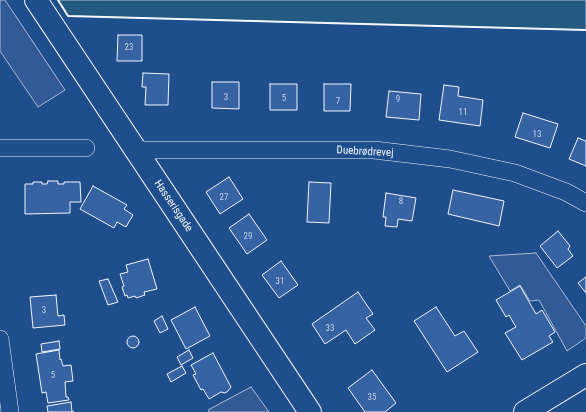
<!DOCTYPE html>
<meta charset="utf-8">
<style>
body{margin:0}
canvas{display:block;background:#1f4e8c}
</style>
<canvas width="586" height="412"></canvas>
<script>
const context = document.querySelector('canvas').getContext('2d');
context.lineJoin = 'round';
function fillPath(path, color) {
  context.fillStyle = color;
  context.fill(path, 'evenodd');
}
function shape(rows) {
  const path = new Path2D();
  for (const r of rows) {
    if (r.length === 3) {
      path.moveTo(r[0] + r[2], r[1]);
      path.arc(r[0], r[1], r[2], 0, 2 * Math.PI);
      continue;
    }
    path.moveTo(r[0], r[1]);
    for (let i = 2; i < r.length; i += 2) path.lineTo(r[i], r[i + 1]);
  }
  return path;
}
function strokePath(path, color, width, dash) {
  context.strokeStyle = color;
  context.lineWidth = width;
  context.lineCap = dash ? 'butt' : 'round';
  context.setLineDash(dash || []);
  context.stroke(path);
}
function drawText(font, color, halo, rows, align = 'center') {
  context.font = font + ' "Roboto Condensed",sans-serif';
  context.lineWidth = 3;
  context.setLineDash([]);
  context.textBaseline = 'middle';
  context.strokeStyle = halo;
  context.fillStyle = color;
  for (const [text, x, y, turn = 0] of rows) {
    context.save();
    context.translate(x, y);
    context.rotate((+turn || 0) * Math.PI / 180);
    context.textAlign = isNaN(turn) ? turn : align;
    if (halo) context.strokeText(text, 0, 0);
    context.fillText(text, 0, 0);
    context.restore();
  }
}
const green = shape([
 [58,0,586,0,586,30,68,16,58,0]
]);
fillPath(green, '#245a82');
strokePath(green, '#a8bbd7', 1);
const parking = shape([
 [0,0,5,0,65,90,38,107,0,51,0,0],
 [536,253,586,326,586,338,567,351,539,300,530,301,520,285,510,291,489,256,536,253],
 [251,387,269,412,209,412,208,410,251,387]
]);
fillPath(parking, '#305b95');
strokePath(parking, '#a8bbd7', 1);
const building = shape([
 [118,35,142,35,142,61,117,61,118,35],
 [143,73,169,74,168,105,145,105,146,87,142,87,143,73],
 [212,82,239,82,239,109,212,108,212,82],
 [270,84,297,84,297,110,270,110,270,84],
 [324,84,351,84,350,111,324,111,324,84],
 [444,85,459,87,458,96,483,100,480,126,439,120,444,85],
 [389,91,421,94,419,120,386,117,389,91],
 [523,113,558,124,550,148,515,137,523,113],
 [578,138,586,141,586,166,569,159,578,138],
 [229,177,243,199,220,214,206,192,229,177],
 [48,181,58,181,58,184,64,184,64,182,80,182,81,202,70,202,70,213,25,214,25,184,33,184,33,182,42,182,42,184,47,184,48,181],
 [309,182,331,183,329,223,307,222,309,182],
 [93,186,127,205,124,209,133,215,126,227,117,222,114,228,80,209,93,186],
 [453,190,504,201,499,226,448,214,453,190],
 [386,193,416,198,412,221,398,219,397,227,385,226,386,217,383,217,386,193],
 [249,214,267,240,247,254,229,228,249,214],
 [558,231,570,246,568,249,573,256,557,268,540,246,558,231],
 [148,259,157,289,144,292,145,295,136,298,135,296,128,298,127,295,125,296,122,287,124,286,120,274,128,272,126,265,148,259],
 [281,261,298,285,279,298,262,275,281,261],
 [586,277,586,293,578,283,586,277],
 [108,279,118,302,108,305,99,281,108,279],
 [520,286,536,314,542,310,555,332,549,336,553,342,522,360,505,333,516,327,509,315,506,317,496,300,520,286],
 [358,292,373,314,366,318,375,330,355,344,346,330,325,344,312,324,358,292],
 [56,295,58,316,64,315,65,325,33,328,30,297,56,295],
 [195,307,210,336,186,349,171,320,195,307],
 [436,307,455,336,464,331,478,352,447,372,414,321,436,307],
 [162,316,168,329,160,333,154,321,162,316],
 [133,342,6],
 [59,341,60,349,42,352,41,344,59,341],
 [59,350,60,360,61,359,63,366,71,365,73,381,65,382,66,397,68,397,69,400,48,403,46,392,42,393,36,354,59,350],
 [189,350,193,358,181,365,177,357,189,350],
 [213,353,231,387,228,391,225,393,221,392,209,399,203,389,201,390,193,375,196,374,191,365,213,353],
 [182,366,186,373,171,382,167,374,182,366],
 [372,370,396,403,385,412,365,412,348,388,372,370],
 [71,402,72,412,74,412,48,412,47,406,71,402]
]);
fillPath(building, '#3563a3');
strokePath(building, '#f2f6ff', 1);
const street = shape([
 [0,148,86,148],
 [136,150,374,150,450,159,515,173,566,192,586,203],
 [0,339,10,412]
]);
const secondary = shape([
 [36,0,310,412],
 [525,412,586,375]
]);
strokePath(street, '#f2f6ff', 18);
strokePath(secondary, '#f2f6ff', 24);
strokePath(street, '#1f4e8c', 17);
strokePath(secondary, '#1f4e8c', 22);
strokePath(shape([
 [58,0,68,16,586,30]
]), '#f2f6ff', 2);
drawText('9px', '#c3d1e8', null, [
 ["23",129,48],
 ["3",226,98],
 ["5",284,99],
 ["9",398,100],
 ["7",338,102],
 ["11",463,113],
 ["13",537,135],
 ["27",224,198],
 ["8",401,202],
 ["29",248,237],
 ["31",280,282],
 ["3",44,311],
 ["33",330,329],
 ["5",53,376],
 ["35",372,398]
]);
drawText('11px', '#f2f6ff', '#1f4e8c', [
 ["Duebrødrevej",365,152,3],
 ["Hasserisgade",173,206,56]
]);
</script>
